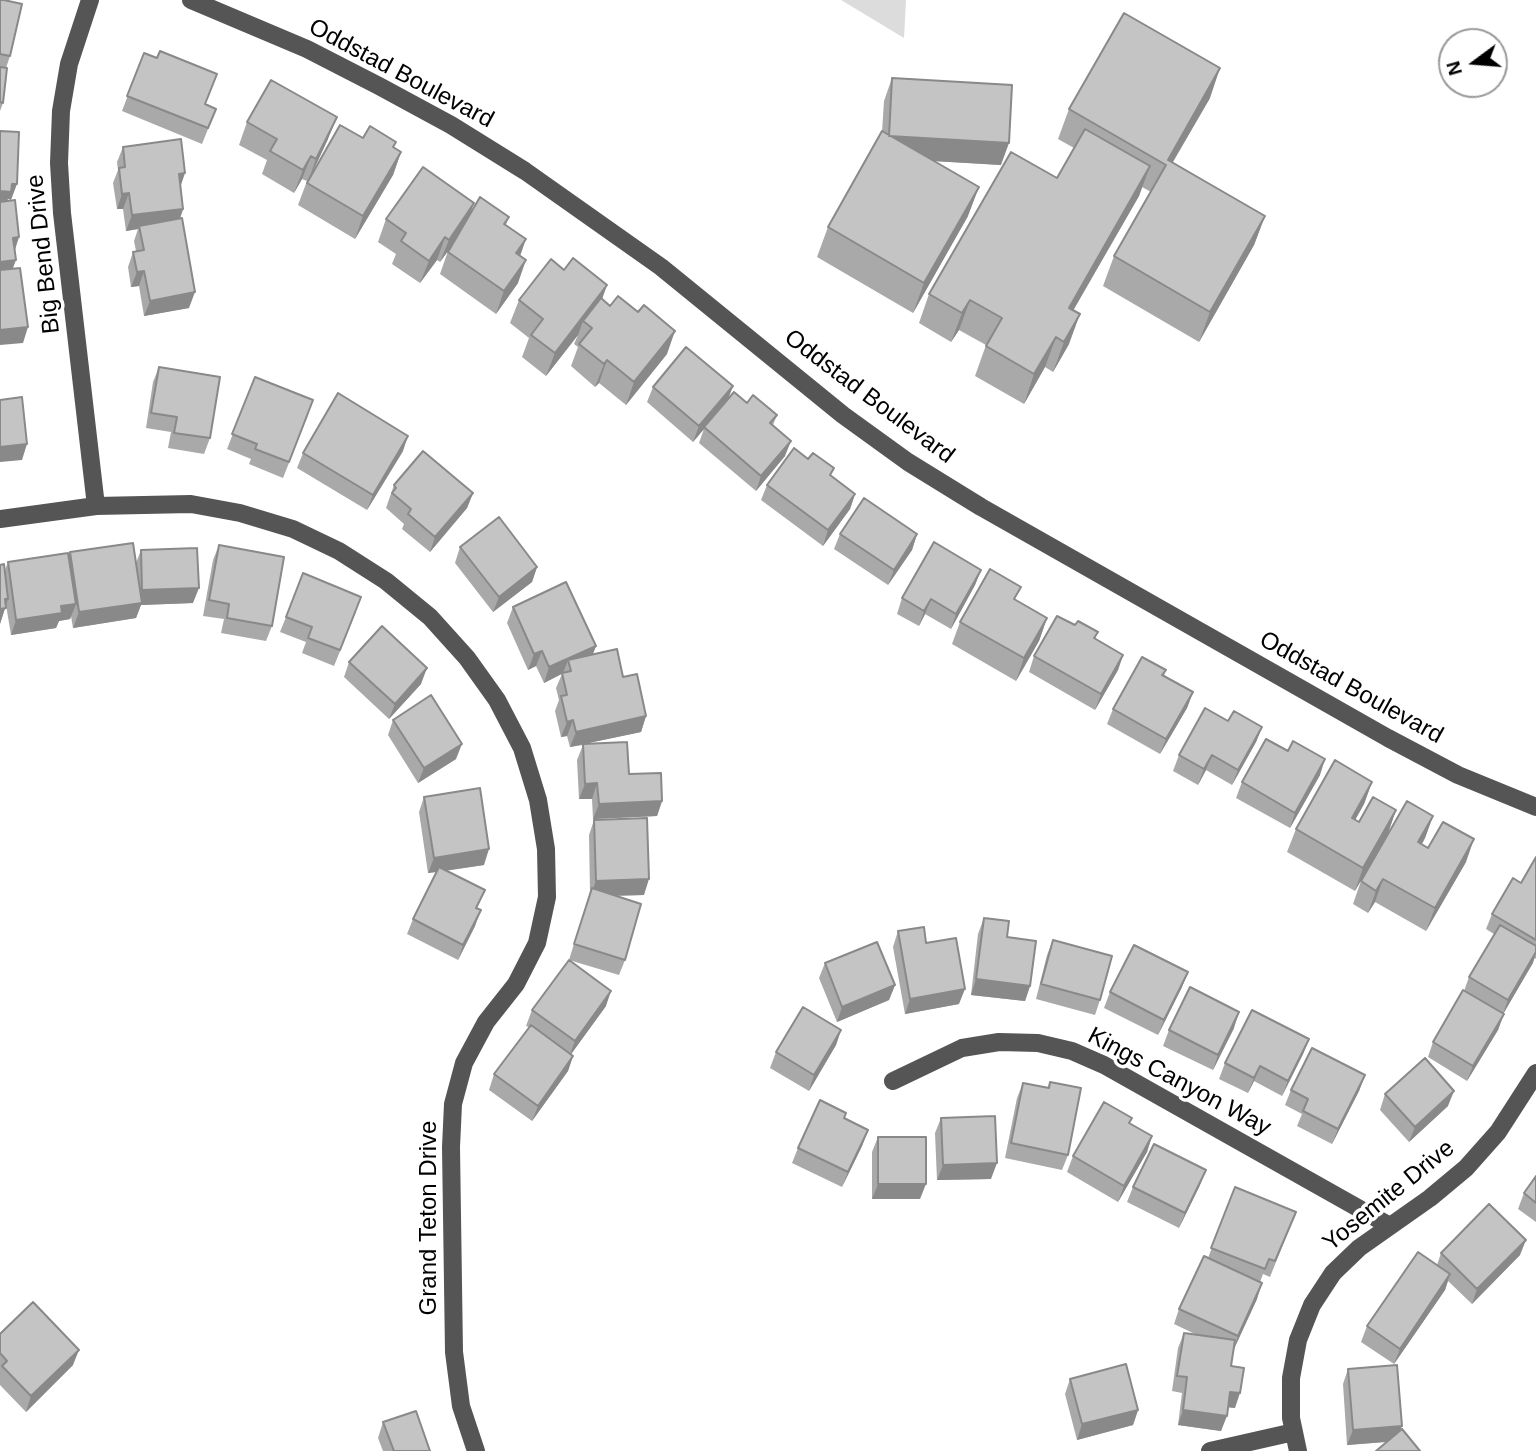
<!DOCTYPE html>
<style>
body{margin:0}
#map{position:relative;width:1536px;height:1451px;overflow:hidden;background:#fff;font-family:Arial,sans-serif}
canvas{display:block}
.north{position:absolute;left:1438px;top:28px;width:70px;height:70px;box-sizing:border-box;background:#fff;border:2px solid #999;border-radius:50%;rotate:254deg;font-size:19px;font-weight:700;line-height:28px;text-align:center;color:#000}
.north::after{content:'';display:block;margin:auto;width:24px;height:32px;background:#000;clip-path:polygon(50% 0,100% 100%,50% 72%,0 100%)}
</style>
<div id="map">
<canvas width="1536" height="1451"></canvas>
<div class="north">N</div>
</div>
<script>
const context = document.querySelector('canvas').getContext('2d');
context.lineJoin = 'round';
function fillPath(path, color) {
  context.fillStyle = color;
  context.fill(path, 'evenodd');
}
function shape(rows) {
  const path = new Path2D();
  for (const r of rows) {
    path.moveTo(r[0], r[1]);
    for (let i = 2; i < r.length; i += 2) path.lineTo(r[i], r[i + 1]);
  }
  return path;
}
function strokePath(path, color, width, dash) {
  context.strokeStyle = color;
  context.lineWidth = width;
  context.lineCap = dash ? 'butt' : 'round';
  context.setLineDash(dash || []);
  context.stroke(path);
}
function drawText(font, color, halo, rows, align = 'center') {
  context.font = font + ' Arial,sans-serif';
  context.lineWidth = 7;
  context.setLineDash([]);
  context.textBaseline = 'middle';
  context.strokeStyle = halo;
  context.fillStyle = color;
  for (const [text, x, y, turn = 0] of rows) {
    context.save();
    context.translate(x, y);
    context.rotate((+turn || 0) * Math.PI / 180);
    context.textAlign = isNaN(turn) ? turn : align;
    if (halo) context.strokeText(text, 0, 0);
    context.fillText(text, 0, 0);
    context.restore();
  }
}
fillPath(shape([
 [841,0,906,0,904,38]
]), '#dcdcdc');
strokePath(shape([
 [90,0,69,64,61,111,59,163,62,213,96,506],
 [191,0,307,49,379,86,451,125,525,171,661,267,843,415,908,462,981,507,1388,738,1458,775,1536,807],
 [0,519,96,506,191,504,240,513,293,529,339,551,386,581,430,617,467,658,497,700,522,748,538,800,546,849,547,897,537,943,516,984,486,1022,464,1063,453,1104,451,1147,454,1352,461,1406,476,1451],
 [893,1081,962,1048,999,1042,1038,1043,1072,1051,1104,1065,1390,1226],
 [1210,1451,1294,1432],
 [1298,1451,1291,1418,1291,1378,1298,1340,1312,1305,1333,1273,1359,1248,1430,1198,1466,1168,1498,1132,1536,1073]
]), '#555', 18);
fillPath(shape([
 [0,0,10,56,6,68,3,103,0,111],
 [144,53,205,104,216,109,202,144,122,111],
 [892,78,1001,165,935,161,968,216,913,313,817,257,828,227,882,132,884,101],
 [1210,98,1173,162,1265,216,1254,245,1199,342,1103,286,1114,256,1151,192,1142,187,1139,196,1073,310,1069,344,1053,372,1045,367,1024,404,975,376,986,345,959,330,951,342,919,323,929,294,1057,178,1074,148,1058,139,1069,109],
 [247,122,328,139,312,173,363,138,394,148,401,152,393,175,355,239,298,205,307,181,302,179,294,193,262,174,267,160,239,145],
 [123,147,180,187,183,209,180,219,189,308,144,316,139,286,131,287,128,267,133,252,136,251,134,241,138,229,126,231,123,209,117,209,113,183,118,170,117,162],
 [470,214,509,217,506,225,520,256,518,283,496,314,440,274,448,251,440,262,437,260,420,283,392,264,396,254,378,242,386,219],
 [564,270,607,285,602,299,667,354,626,405,599,383,595,387,571,366,578,347,574,344,578,335,546,376,522,357,529,338,510,323,519,300],
 [159,367,210,438,204,454,168,448,171,432,146,428,153,382],
 [255,377,308,415,283,478,249,464,251,459,227,449],
 [733,386,727,400,747,403,777,415,773,425,785,456,756,491,699,443,704,429,693,442,647,402,653,387],
 [403,451,367,510,297,468,303,453],
 [832,476,855,494,850,509,823,546,761,500,767,485],
 [394,485,473,493,467,508,430,552,402,529,404,524,386,508],
 [840,534,917,534,912,550,888,585,834,549],
 [219,545,272,626,266,641,221,633,224,619,203,616,213,560],
 [460,547,537,567,532,582,493,612,455,563],
 [141,550,193,603,141,605,136,618,73,628,71,616,70,619,59,621,56,628,11,635,6,605,0,624,5,570,8,562,68,556,70,552,136,563],
 [981,570,975,585,951,629,925,614,919,626,897,614,902,598],
 [1016,601,1047,618,1039,641,1016,681,952,644,960,622],
 [513,607,596,646,593,654,623,677,646,716,641,732,583,744,629,774,662,801,657,816,593,819,592,799,579,799,577,760,583,745,570,747,567,736,561,737,555,711,559,700,556,688,562,674,544,683,536,666,528,670,507,623],
 [356,612,334,666,302,653,306,642,280,632,286,617],
 [1075,625,1098,632,1095,639,1123,655,1118,670,1095,710,1029,672,1034,656],
 [349,662,421,684,389,719,344,677],
 [1166,670,1164,676,1193,692,1187,708,1160,754,1107,724,1113,709],
 [393,720,456,759,418,783,388,735],
 [1262,727,1256,742,1232,785,1206,770,1198,785,1173,771,1179,755],
 [1320,775,1290,828,1236,798,1242,782],
 [1372,782,1364,804,1355,820,1359,822,1396,810,1388,833,1355,891,1287,852,1296,829],
 [424,797,484,865,445,871,478,909,475,926,458,960,407,934,413,919,437,872,428,873,419,812],
 [1433,816,1425,838,1422,844,1428,848,1466,862,1426,931,1375,902,1368,913,1353,904,1361,881],
 [594,820,644,895,615,896,625,960,619,975,569,960,590,892,589,835],
 [1536,857,1536,959,1535,958,1503,1014,1498,1030,1467,1081,1428,1057,1433,1042,1464,991,1469,977,1494,934,1486,929,1492,914,1521,883],
 [984,918,1030,986,1025,1001,971,995,978,934],
 [898,931,926,943,959,1004,905,1014,893,947],
 [1053,940,1100,1000,1095,1015,1036,999,1047,955],
 [825,963,895,985,889,1000,837,1022,819,978],
 [1182,987,1158,1035,1104,1008,1110,992],
 [606,1006,571,1054,573,1056,568,1071,532,1121,489,1090,494,1074,529,1027,526,1026,532,1010],
 [1234,1028,1213,1070,1163,1046,1169,1030],
 [841,1030,836,1045,809,1091,770,1068,776,1052],
 [1309,1039,1303,1054,1282,1096,1254,1081,1248,1093,1219,1079,1225,1063],
 [1365,1075,1359,1091,1332,1144,1297,1126,1302,1114,1285,1105,1291,1090],
 [1050,1082,1068,1155,1062,1170,1005,1158,1017,1098,1023,1083,1047,1088],
 [1385,1094,1448,1106,1409,1142,1380,1110],
 [846,1113,844,1118,868,1130,862,1146,842,1187,792,1163,798,1148],
 [941,1118,991,1179,937,1180,935,1133],
 [1130,1124,1152,1136,1147,1152,1118,1202,1067,1172,1073,1156],
 [878,1137,920,1199,872,1199,872,1152],
 [1536,1176,1536,1222,1518,1209,1524,1193],
 [1200,1185,1179,1228,1127,1202,1133,1187],
 [1235,1187,1290,1227,1270,1277,1263,1274,1260,1282,1257,1299,1234,1349,1231,1366,1235,1408,1228,1407,1221,1431,1178,1425,1182,1393,1172,1391,1178,1348,1184,1333,1197,1335,1174,1324,1179,1309,1208,1258],
 [1441,1253,1520,1255,1472,1304,1448,1281,1445,1290,1394,1364,1361,1342,1367,1326,1437,1265],
 [0,1334,73,1365,26,1412,0,1385],
 [1348,1369,1400,1431,1387,1442,1347,1445,1343,1384],
 [1070,1379,1138,1410,1133,1425,1077,1440,1065,1394],
 [383,1422,430,1451,383,1451,378,1438]
]), '#a9a9a9');
fillPath(shape([
 [1220,68,1210,98,1157,189,1168,160],
 [337,117,328,139,308,182,316,159],
 [889,136,1009,143,1001,165,880,158],
 [401,152,393,175,355,239,363,216],
 [311,156,302,179,294,193,303,170],
 [1150,166,1139,196,1058,337,1069,308],
 [185,173,180,188,179,174],
 [12,184,17,184,11,200,8,199,5,207,0,207,0,191],
 [979,187,968,216,913,313,924,283],
 [129,193,123,209,117,209,122,194],
 [474,203,466,226,440,262,449,240],
 [183,209,178,224,139,226,138,229,126,231,132,215],
 [1265,216,1254,245,1199,342,1210,312],
 [19,237,14,253,13,238],
 [445,237,437,260,420,283,429,261],
 [526,239,518,262,516,253],
 [16,260,10,276,0,277,0,262],
 [526,260,518,283,496,314,504,291],
 [144,271,139,286,131,287,137,272],
 [607,285,599,307,583,321,578,335,546,376,555,353],
 [195,292,189,308,144,316,150,301],
 [970,300,959,330,951,342,962,313],
 [1080,314,1069,344,1053,372,1064,342],
 [28,327,23,343,0,345,0,330],
 [675,331,667,354,626,405,634,382],
 [1056,337,1045,367,1024,404,1034,374],
 [607,360,599,383,595,387,604,364],
 [733,386,727,402,693,442,699,426],
 [408,436,403,451,367,510,373,495],
 [791,441,785,456,756,491,761,476],
 [27,444,22,460,0,462,0,447],
 [473,493,467,508,430,552,435,537],
 [855,494,850,509,823,546,828,530],
 [917,534,912,550,888,585,894,570],
 [537,567,532,582,493,612,499,597],
 [981,570,975,585,951,629,956,614],
 [199,588,193,603,141,605,136,618,73,628,79,612,137,604,142,590],
 [5,599,8,599,0,624,0,609],
 [931,599,925,614,919,626,924,611],
 [76,604,70,619,59,621,56,628,11,635,16,620,61,606],
 [1047,618,1039,641,1016,681,1024,658],
 [596,646,590,661,568,660,563,673,544,683,549,667],
 [542,651,536,666,528,670,534,654],
 [1123,655,1118,670,1095,710,1101,694],
 [427,668,421,684,389,719,395,704],
 [1193,692,1187,708,1160,754,1166,739],
 [646,716,641,732,570,747,576,732],
 [573,720,567,736,561,737,567,722],
 [1262,727,1256,742,1232,785,1238,770],
 [462,744,456,759,418,783,424,768],
 [1212,755,1206,770,1198,785,1204,769],
 [1325,759,1320,775,1290,828,1295,813],
 [1372,782,1364,804,1344,840,1352,818],
 [597,783,592,799,579,799,585,784],
 [662,801,657,816,593,819,599,804],
 [1396,810,1388,833,1355,891,1363,868],
 [1433,816,1425,838,1410,865,1418,842],
 [1474,839,1466,862,1426,931,1435,908],
 [489,849,484,865,428,873,434,858],
 [649,879,644,895,590,896,596,881],
 [1383,879,1375,902,1368,913,1376,891],
 [481,910,475,926,458,960,463,945],
 [1536,952,1533,963,1502,1016,1508,1000],
 [1188,972,1182,987,1158,1035,1164,1020],
 [976,979,1030,986,1025,1001,971,995],
 [895,985,889,1000,837,1022,842,1007],
 [965,989,959,1004,905,1014,910,999],
 [611,991,606,1006,569,1057,575,1041],
 [1239,1012,1234,1028,1213,1070,1218,1055],
 [1504,1014,1498,1030,1467,1081,1473,1066],
 [841,1030,836,1045,809,1091,814,1075],
 [1309,1039,1303,1054,1282,1096,1288,1081],
 [573,1056,568,1071,532,1121,538,1106],
 [1260,1066,1254,1081,1248,1093,1254,1078],
 [1365,1075,1359,1091,1332,1144,1338,1129],
 [1454,1091,1448,1106,1409,1142,1415,1127],
 [868,1130,862,1146,842,1187,848,1172],
 [1152,1136,1147,1152,1118,1202,1124,1186],
 [997,1163,991,1179,937,1180,943,1165],
 [1206,1170,1200,1185,1179,1228,1185,1213],
 [878,1184,926,1184,920,1199,872,1199],
 [1526,1240,1520,1255,1472,1304,1477,1289],
 [1450,1274,1445,1290,1394,1364,1400,1349],
 [1262,1283,1257,1299,1233,1351,1238,1336],
 [79,1350,73,1365,26,1412,31,1396],
 [1230,1392,1240,1393,1235,1408,1225,1407],
 [1138,1410,1133,1425,1077,1440,1082,1424],
 [1183,1410,1227,1416,1221,1431,1178,1425],
 [1402,1426,1396,1441,1347,1445,1353,1430]
]), '#898989');
const building = shape([
 [0,0,4,0,22,4,10,56,0,54,0,0],
 [1124,13,1220,68,1168,160,1265,216,1210,312,1114,256,1166,165,1069,109,1124,13],
 [160,51,217,74,205,104,216,109,208,128,127,96,144,53,157,58,160,51],
 [0,67,7,68,3,103,0,102,0,67],
 [892,78,1012,85,1009,143,889,136,892,78],
 [271,80,337,117,316,159,311,156,303,170,270,151,277,139,247,122,271,80],
 [340,125,363,138,370,126,396,142,393,147,401,152,363,216,307,183,340,125],
 [1085,129,1150,166,1069,308,1080,314,1064,342,1056,337,1034,374,986,346,1002,318,970,300,962,313,929,294,1011,152,1057,178,1085,129],
 [0,131,19,132,17,184,12,184,11,192,0,191,0,131],
 [882,131,979,187,924,283,828,227,882,131],
 [181,139,185,173,179,174,183,209,132,215,129,193,122,194,119,168,125,167,123,147,181,139],
 [423,167,474,203,449,240,445,237,429,261,401,241,406,233,386,219,423,167],
 [480,197,509,217,504,224,526,239,516,253,526,260,504,291,448,252,480,197],
 [15,200,19,237,13,238,16,260,0,262,0,202,15,200],
 [182,218,195,292,150,301,144,271,137,272,133,252,144,250,139,226,182,218],
 [573,258,607,285,555,353,531,335,543,319,519,300,551,259,564,270,573,258],
 [20,268,28,327,0,330,0,270,20,268],
 [618,296,638,312,644,305,675,331,634,382,607,360,604,364,579,344,592,328,583,321,601,298,610,306,618,296],
 [686,347,733,386,699,426,653,387,686,347],
 [159,367,220,377,210,438,174,433,177,417,151,413,159,367],
 [255,377,313,400,289,462,255,449,257,444,232,434,255,377],
 [734,392,747,403,753,395,777,415,770,423,791,441,761,476,704,427,734,392],
 [338,393,408,436,373,495,303,453,338,393],
 [22,397,27,444,0,447,0,400,22,397],
 [794,448,808,459,813,453,834,468,830,475,855,494,828,530,767,485,794,448],
 [423,451,473,493,435,537,408,514,411,509,392,493,396,488,394,485,423,451],
 [864,498,917,534,894,570,840,534,864,498],
 [499,517,537,567,499,597,460,547,499,517],
 [934,542,981,570,956,614,931,599,924,611,902,598,934,542],
 [133,543,142,603,79,612,70,552,133,543],
 [219,545,284,557,272,626,227,618,229,604,209,600,219,545],
 [197,548,199,588,142,590,141,550,197,548],
 [68,553,76,604,61,606,62,613,16,620,8,562,68,553],
 [4,564,8,599,5,599,6,608,0,609,0,565,4,564],
 [990,569,1021,587,1014,599,1047,618,1024,658,960,622,990,569],
 [303,573,361,597,340,650,308,638,312,627,286,617,303,573],
 [566,582,596,646,549,667,542,651,534,654,513,607,566,582],
 [1057,616,1075,625,1078,621,1098,632,1094,638,1123,655,1101,694,1034,656,1057,616],
 [382,626,427,668,395,704,349,662,382,626],
 [617,649,623,677,637,674,646,716,576,732,573,720,567,722,561,696,567,695,562,673,571,671,568,660,617,649],
 [1142,657,1166,670,1162,675,1193,692,1166,739,1113,709,1142,657],
 [431,695,462,744,424,768,393,720,431,695],
 [1205,708,1228,721,1234,711,1262,727,1238,770,1212,755,1204,769,1179,755,1205,708],
 [1266,739,1288,751,1293,741,1325,759,1295,813,1242,782,1266,739],
 [627,742,629,774,661,773,662,801,599,804,597,783,585,784,583,744,627,742],
 [1335,760,1372,782,1352,818,1359,822,1373,797,1396,810,1363,868,1296,829,1335,760],
 [480,788,489,849,434,858,424,797,480,788],
 [1407,801,1433,816,1418,842,1428,848,1443,822,1474,839,1435,908,1383,879,1376,891,1361,881,1407,801],
 [647,818,649,879,596,881,594,820,647,818],
 [1536,857,1536,940,1492,914,1513,878,1521,883,1536,857],
 [439,867,485,890,476,908,481,910,463,945,413,919,439,867],
 [592,888,641,904,625,960,574,944,592,888],
 [984,918,1009,921,1007,937,1036,941,1030,986,976,979,984,918],
 [1500,925,1536,946,1536,952,1508,1000,1469,977,1500,925],
 [924,927,926,943,956,938,965,989,910,999,898,931,924,927],
 [1053,940,1112,956,1100,1000,1041,984,1053,940],
 [877,942,895,985,842,1007,825,963,877,942],
 [1134,945,1188,972,1164,1020,1110,992,1134,945],
 [569,960,611,991,575,1041,532,1010,569,960],
 [1190,987,1239,1012,1218,1055,1169,1030,1190,987],
 [1463,990,1504,1014,1473,1066,1433,1042,1463,990],
 [803,1007,841,1030,814,1075,776,1052,803,1007],
 [1252,1010,1309,1039,1288,1081,1260,1066,1254,1078,1225,1063,1252,1010],
 [531,1025,573,1056,538,1106,494,1074,531,1025],
 [1312,1048,1365,1075,1338,1129,1303,1111,1308,1099,1291,1090,1312,1048],
 [1425,1058,1454,1091,1415,1127,1385,1094,1425,1058],
 [1050,1082,1081,1088,1068,1155,1011,1143,1023,1083,1049,1088,1050,1082],
 [820,1100,846,1113,844,1118,868,1130,848,1172,798,1148,820,1100],
 [1104,1102,1132,1118,1129,1123,1152,1136,1124,1186,1073,1156,1104,1102],
 [995,1116,997,1163,943,1165,941,1118,995,1116],
 [878,1137,926,1137,926,1184,878,1184,878,1137],
 [1154,1144,1206,1170,1185,1213,1133,1187,1154,1144],
 [1536,1176,1536,1203,1524,1193,1536,1176],
 [1235,1187,1296,1212,1275,1261,1269,1259,1265,1269,1211,1248,1235,1187],
 [1489,1204,1526,1240,1477,1289,1441,1253,1489,1204],
 [1418,1252,1450,1274,1400,1349,1367,1326,1418,1252],
 [1204,1256,1262,1283,1238,1336,1179,1309,1204,1256],
 [33,1302,79,1350,31,1396,2,1366,7,1361,0,1353,0,1334,33,1302],
 [1184,1333,1235,1340,1231,1366,1244,1368,1240,1393,1230,1392,1227,1416,1183,1410,1187,1377,1177,1376,1184,1333],
 [1126,1364,1138,1410,1082,1424,1070,1379,1126,1364],
 [1397,1365,1402,1426,1353,1430,1348,1369,1397,1365],
 [416,1411,430,1451,394,1451,383,1422,416,1411],
 [1402,1429,1420,1451,1376,1451,1402,1429]
]);
fillPath(building, '#c4c4c4');
strokePath(building, '#898989', 2);
drawText('24px', '#000', '#fff', [
 ["Oddstad Boulevard",401,74,28],
 ["Big Bend Drive",44,254,-96],
 ["Oddstad Boulevard",869,397,37],
 ["Oddstad Boulevard",1351,688,29],
 ["Kings Canyon Way",1179,1082,28],
 ["Yosemite Drive",1389,1196,-39],
 ["Grand Teton Drive",429,1218,-90]
]);
</script>
